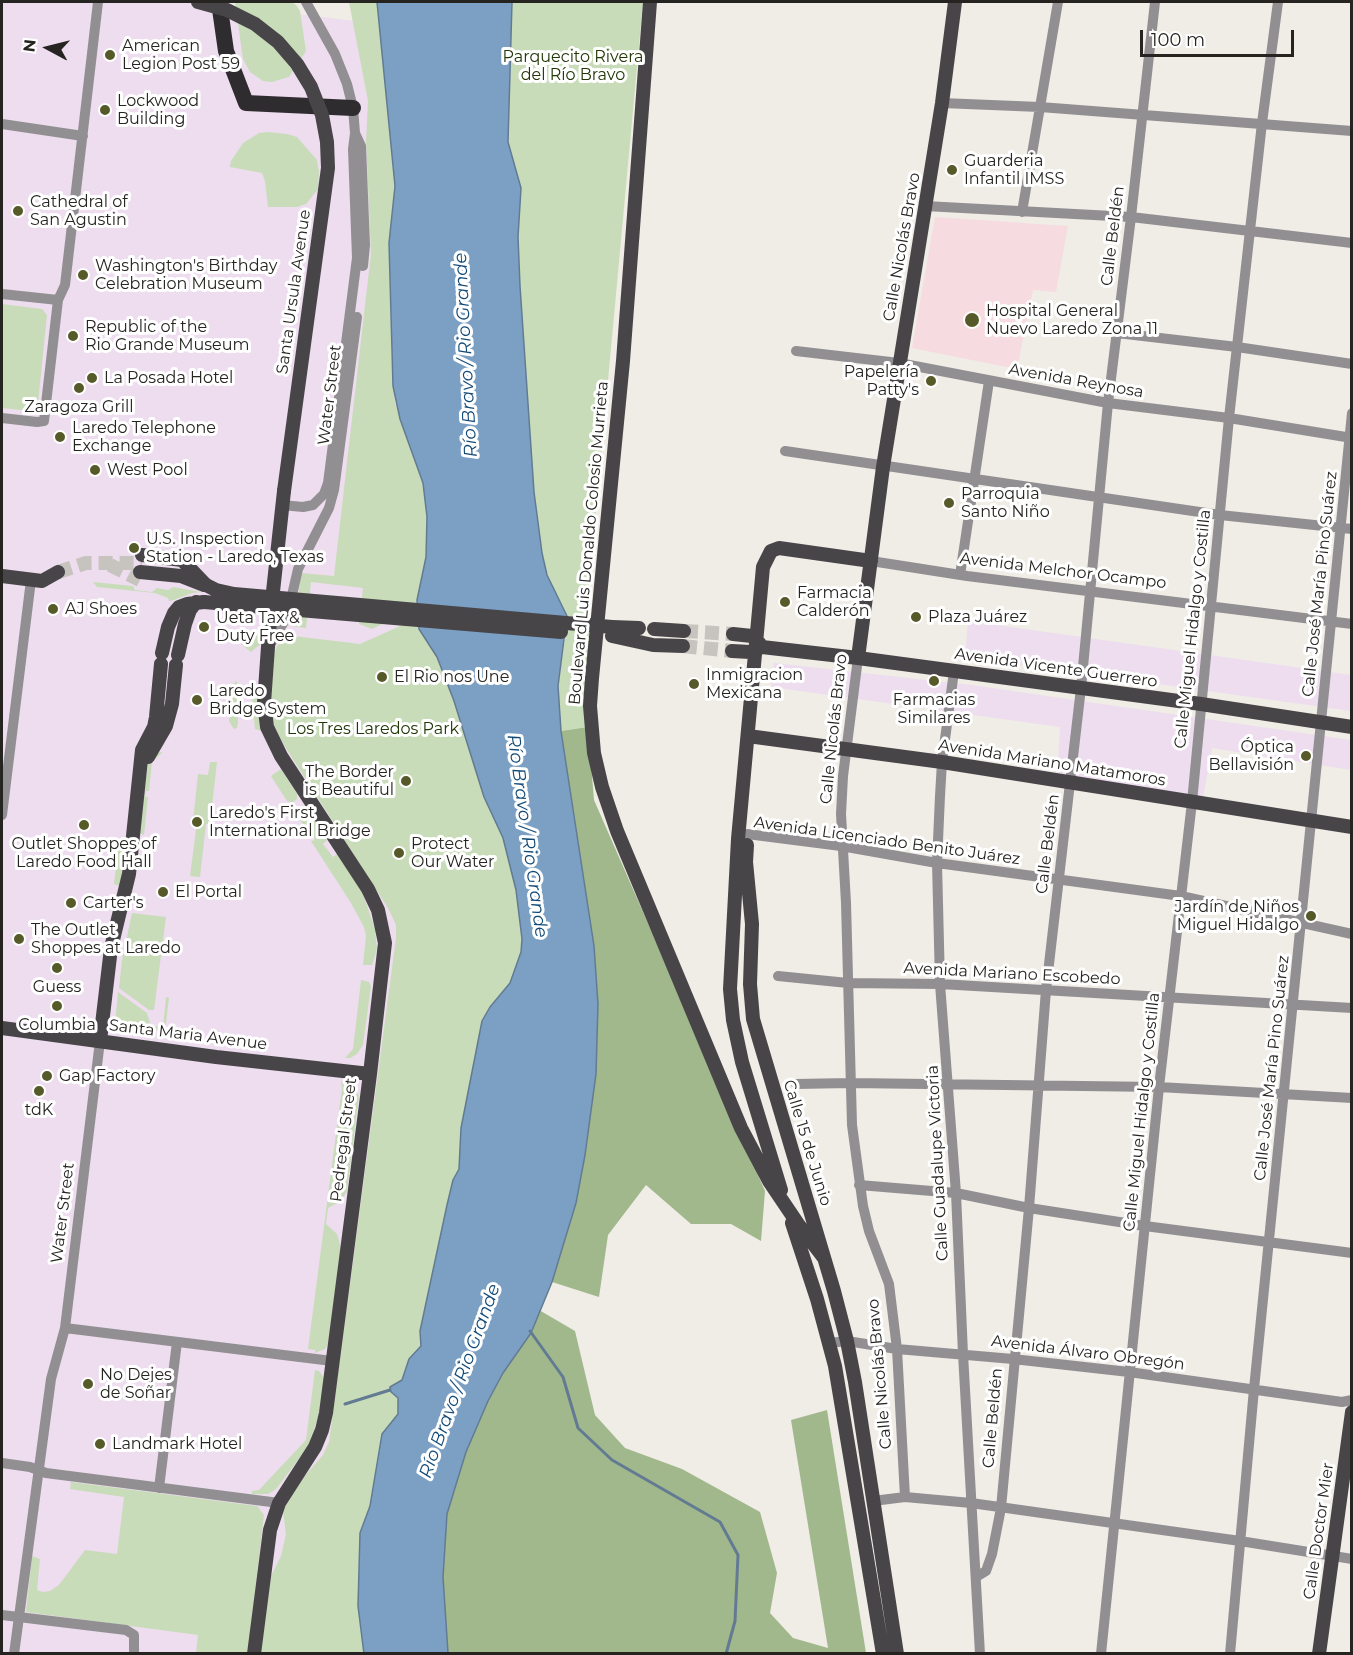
<!DOCTYPE html>
<meta charset="utf-8">
<style>
body{margin:0}
#map{position:relative;width:1353px;height:1655px;overflow:hidden;background:#f0ece6;font-family:Montserrat,sans-serif}
canvas{display:block}
.frame{position:absolute;inset:0;border:3px solid #252421;pointer-events:none}
.north{position:absolute;left:18px;top:18px;width:60px;height:60px;-webkit-text-stroke:4px #fff;paint-order:stroke;rotate:277deg;font-size:16px;font-weight:700;line-height:24px;text-align:center;color:#252421}
.north::after{content:'';display:block;margin:auto;width:21px;height:27px;background:#252421;clip-path:polygon(50% 0,100% 100%,50% 72%,0 100%)}
.scale{position:absolute;left:1140px;top:30px;width:154px;height:27px;box-sizing:border-box;border:3px solid #252421;border-top:0;padding-left:8px;font-size:18px;line-height:21px;white-space:nowrap;color:#252421;-webkit-text-stroke:4px #fff;paint-order:stroke}
</style>
<div id="map">
<canvas width="1353" height="1655"></canvas>
<div class="frame"></div>
<div class="north">N</div>
<div class="scale">100 m</div>
</div>
<script>
const context = document.querySelector('canvas').getContext('2d');
context.lineJoin = 'round';
function fillPath(path, color) {
  context.fillStyle = color;
  context.fill(path, 'evenodd');
}
function shape(rows) {
  const path = new Path2D();
  for (const r of rows) {
    path.moveTo(r[0], r[1]);
    for (let i = 2; i < r.length; i += 2) path.lineTo(r[i], r[i + 1]);
  }
  return path;
}
function strokePath(path, color, width, dash) {
  context.strokeStyle = color;
  context.lineWidth = width;
  context.lineCap = dash ? 'butt' : 'round';
  context.setLineDash(dash || []);
  context.stroke(path);
}
function drawText(font, color, halo, rows, align = 'center') {
  context.font = font + ' Montserrat,sans-serif';
  context.lineWidth = 6;
  context.setLineDash([]);
  context.textBaseline = 'middle';
  context.strokeStyle = halo;
  context.fillStyle = color;
  for (const [text, x, y, turn = 0] of rows) {
    context.save();
    context.translate(x, y);
    context.rotate((+turn || 0) * Math.PI / 180);
    context.textAlign = isNaN(turn) ? turn : align;
    if (halo) context.strokeText(text, 0, 0);
    context.fillText(text, 0, 0);
    context.restore();
  }
}
fillPath(shape([
 [2,2,200,2,379,24,394,167,390,286,392,367,509,866,453,1180,429,1294,420,1331,360,1533,358,1606,364,1653,2,1654],
 [968,621,1351,675,1351,711,965,657],
 [774,663,971,685,1351,740,1351,770,1212,748,1203,798,1057,777,1060,727,771,687]
]), '#edddef');
fillPath(shape([
 [935,217,1068,226,1056,292,1033,290,1017,369,912,348]
]), '#f6dbe0');
fillPath(shape([
 [235,2,292,2,296,5,300,11,306,51,289,77,272,82,263,81,250,72,243,59],
 [349,2,377,2,395,186,389,243,392,367,395,402,423,483,427,517,426,557,417,600,417,608,372,629,359,624,363,588,311,582,306,628,290,626,296,614,301,573,334,576,371,253,366,142,368,101],
 [512,2,643,2,586,619,567,616,555,592,547,575,542,553,535,509,520,286,518,237,521,188,508,142],
 [269,132,287,134,297,137,317,160,319,172,318,189,306,204,297,207,268,207,265,181,262,173,230,167,231,161,243,143,259,133],
 [2,304,42,309,47,315,38,403,30,411,2,408],
 [93,582,133,586,135,590,152,592,157,588,168,590,173,587,201,592,192,593,171,601,169,601,168,598,155,593,97,587],
 [418,618,419,629,437,657,454,701,484,797,503,838,516,890,522,939,521,952,510,983,490,1007,482,1021,461,1128,459,1169,453,1180,447,1205,420,1331,421,1346,407,1365,402,1380,390,1389,398,1398,398,1414,382,1434,370,1506,360,1533,358,1606,364,1653,261,1654,271,1576,281,1556,286,1534,283,1511,295,1487,323,1455,329,1442,396,938,396,925,388,908,275,731,269,705,274,655,276,648,285,635,360,644],
 [567,624,595,626,588,727,561,731,558,686],
 [243,633,260,635,263,639,263,642,251,652,241,644],
 [237,681,238,722,237,728,234,729,229,721,233,684],
 [251,687,259,688,257,711,262,731,255,729],
 [163,752,152,762,149,791,146,791,145,797,148,797,144,835,141,834,139,833,148,763,157,753],
 [210,762,217,762,210,824,206,824,200,877,190,876,197,822,193,821,198,774,208,775],
 [281,769,297,794,297,799,292,803,287,801,271,776],
 [303,814,312,816,327,840,323,844,333,857,337,854,362,891,375,929,377,949,372,965,363,965,366,936,364,927,351,903,311,841,315,840,300,820],
 [126,839,121,882,120,886,114,884,119,841],
 [132,913,166,917,154,1010,149,1010,119,988,122,960],
 [361,980,369,982,371,986,363,1045,357,1054,350,1058,345,1058,353,1049],
 [118,992,147,1013,151,1026,163,1027,166,997,169,998,165,1031,115,1025],
 [341,1081,354,1088,359,1096,347,1191,341,1201,328,1208,326,1224,337,1234,341,1248,328,1344,325,1349,315,1353,315,1350,308,1349,342,1088],
 [315,1370,319,1371,324,1378,320,1412,308,1447,276,1489,268,1494,252,1494,252,1491,259,1490,306,1440],
 [71,1482,257,1506,264,1515,248,1653,196,1653,198,1635,26,1612,32,1556,40,1559,37,1590,43,1592,50,1591,59,1585,85,1550,117,1554,124,1497,70,1489]
]), '#c9dcb9');
fillPath(shape([
 [588,727,594,800,765,1191,761,1241,731,1224,691,1224,646,1185,608,1235,599,1297,552,1282,576,1203,596,1074,598,1004,594,946,561,731],
 [539,1310,575,1331,595,1415,625,1448,682,1469,760,1512,777,1573,770,1613,793,1638,828,1648,791,1420,827,1410,866,1653,448,1654,443,1577,447,1514,466,1452,488,1401,503,1373,531,1333]
]), '#a1b88d');
const water = shape([
 [377,2,512,2,508,142,521,188,518,237,520,286,534,492,542,553,547,575,567,616,558,686,561,731,594,946,598,1004,596,1074,585,1155,576,1203,552,1282,531,1333,503,1373,488,1401,466,1452,447,1514,443,1577,448,1653,364,1654,358,1606,360,1533,370,1506,382,1434,398,1414,398,1398,390,1391,390,1387,402,1380,409,1359,421,1346,420,1331,447,1205,453,1180,459,1169,461,1128,482,1021,490,1007,510,983,521,952,522,939,516,890,503,838,484,797,454,701,437,657,419,629,417,600,426,557,427,517,423,483,400,419,393,386,389,243,395,186,377,2]
]);
fillPath(water, '#7ca0c3');
strokePath(water, '#627b92', 1.5);
strokePath(shape([
 [530,1331,563,1377,578,1428,612,1460,720,1522,738,1555,735,1621,726,1654],
 [345,1404,390,1390]
]), '#627b92', 3);
strokePath(shape([
 [110,565,140,580],
 [58,572,86,563,142,563],
 [684,631,733,634],
 [683,646,732,651]
]), '#c7c4bf', 14, [14, 7]);
strokePath(shape([
 [942,103,1040,107,1352,131],
 [2,124,83,136],
 [355,133,361,146,365,245,363,266],
 [925,206,1131,217,1352,243],
 [1022,212,1058,2],
 [2,294,58,300],
 [1117,333,1237,347,1352,364],
 [796,351,899,363,1108,403,1229,418,1352,438],
 [2,418,37,422,44,421,58,300,65,285,98,2],
 [785,451,1220,515,1352,529],
 [282,505,303,507,313,505,324,494,328,483,357,258,353,149,355,133,353,108,347,84,335,54,306,2],
 [871,561,967,576,1352,624],
 [960,575,989,381],
 [268,648,287,617,298,569,329,508,334,490,357,317],
 [858,658,843,776,841,814,846,903,852,1125,863,1206,869,1231,889,1284,897,1349,905,1497],
 [954,671,942,762,940,796,937,863,940,984,956,1193,963,1354,980,1654],
 [2,815,31,580],
 [738,839,747,834,841,846,937,863,1181,896,1352,934],
 [778,976,848,983,940,984,1352,1008],
 [796,1084,850,1083,1159,1087,1352,1098],
 [859,1185,956,1193,1029,1208,1145,1226,1352,1253],
 [65,1328,332,1361],
 [829,1343,847,1341,897,1349,1013,1359,1129,1372,1342,1402,1352,1400],
 [2,1463,30,1467,46,1473,279,1503],
 [159,1488,177,1342],
 [873,1501,905,1497,971,1503,1240,1541,1352,1559],
 [976,1577,986,1571,992,1554,1001,1508,1029,1208,1046,990,1081,688,1108,403,1131,217,1155,2],
 [2,1615,126,1630,134,1635,134,1654],
 [14,1654,51,1379,65,1328,100,1041],
 [1101,1654,1159,1087,1192,802,1229,418,1262,123,1278,2],
 [1230,1654,1254,1389,1352,413]
]), '#928f92', 10);
strokePath(shape([
 [650,2,623,361,592,678,590,706,594,753,602,787,617,831,741,1128,769,1181,798,1224,824,1258],
 [142,555,182,560,206,585],
 [140,572,181,576,204,585],
 [2,576,42,581,58,572],
 [612,627,639,628],
 [654,629,684,631],
 [733,634,752,636,760,644],
 [612,636,653,645,683,646],
 [732,651,750,652,762,647,858,658,1201,704,1352,727],
 [162,653,168,627,174,613,179,607,187,604,204,602],
 [178,655,185,624,190,610,196,602],
 [858,658,883,467,942,103,955,2],
 [748,736,942,762,1352,827],
 [148,757,166,726,172,704,176,665],
 [747,845,746,862,752,924,750,984,753,1019,834,1291,847,1341,855,1382,897,1654],
 [2,1028,216,1057,370,1074],
 [100,1041,111,948,129,874,142,750,154,727,156,717,161,664],
 [781,1190,742,1062,733,1020,730,989,738,839,763,567,771,551,779,548,871,561],
 [792,1223,817,1299,835,1366,883,1654],
 [254,1654,270,1530,279,1503,315,1447,322,1430,326,1413,370,1074,385,943,378,910,368,889,281,756,267,727,264,703,270,619,284,491],
 [1319,1654,1352,1412]
]), '#484549', 14);
strokePath(shape([
 [219,2,226,51,246,103,353,108]
]), '#2f2c30', 16);
strokePath(shape([
 [198,2,227,10,255,24,278,42,297,64,311,87,322,115,327,142,328,168,284,491],
 [206,585,216,590,234,594,612,627],
 [204,602,561,632]
]), '#484549', 14);
for (const [x, y, r, color] of [
 [110,55,6,"#565a28"],
 [105,110,6,"#565a28"],
 [952,170,6,"#565a28"],
 [18,211,6,"#565a28"],
 [83,275,6,"#565a28"],
 [972,320,8,"#565a28"],
 [73,336,6,"#565a28"],
 [92,378,6,"#565a28"],
 [931,381,6,"#565a28"],
 [79,388,6,"#565a28"],
 [60,437,6,"#565a28"],
 [95,470,6,"#565a28"],
 [949,503,6,"#565a28"],
 [134,548,6,"#565a28"],
 [785,602,6,"#565a28"],
 [53,609,6,"#565a28"],
 [916,617,6,"#565a28"],
 [204,627,6,"#565a28"],
 [382,677,6,"#565a28"],
 [934,681,6,"#565a28"],
 [694,684,6,"#565a28"],
 [197,700,6,"#565a28"],
 [1306,756,6,"#565a28"],
 [406,781,6,"#565a28"],
 [197,822,6,"#565a28"],
 [84,825,6,"#565a28"],
 [399,853,6,"#565a28"],
 [163,892,6,"#565a28"],
 [71,903,6,"#565a28"],
 [1311,916,6,"#565a28"],
 [19,939,6,"#565a28"],
 [57,968,6,"#565a28"],
 [57,1006,6,"#565a28"],
 [47,1076,6,"#565a28"],
 [39,1091,6,"#565a28"],
 [88,1384,6,"#565a28"],
 [100,1444,6,"#565a28"]
]) {
  const dot = new Path2D();
  dot.arc(x, y, r, 0, 2 * Math.PI);
  context.fillStyle = color;
  context.fill(dot);
  strokePath(dot, '#fff', 2);
}
drawText('16px', '#252421', '#fff', [
 ["American",122,46],
 ["Legion Post 59",122,64],
 ["Lockwood",117,101],
 ["Building",117,119],
 ["Guarderia",964,161],
 ["Infantil IMSS",964,179],
 ["Cathedral of",30,202],
 ["San Agustin",30,220],
 ["Washington's Birthday",95,266],
 ["Celebration Museum",95,284],
 ["Hospital General",986,311],
 ["Nuevo Laredo Zona 11",986,329],
 ["Republic of the",85,327],
 ["Rio Grande Museum",85,345],
 ["Papelería",919,372,"right"],
 ["Patty's",919,390,"right"],
 ["La Posada Hotel",104,378],
 ["Zaragoza Grill",79,407,"center"],
 ["Laredo Telephone",72,428],
 ["Exchange",72,446],
 ["West Pool",107,470],
 ["Parroquia",961,494],
 ["Santo Niño",961,512],
 ["U.S. Inspection",146,539],
 ["Station - Laredo, Texas",146,557],
 ["Farmacia",797,593],
 ["Calderón",797,611],
 ["AJ Shoes",65,609],
 ["Plaza Juárez",928,617],
 ["Ueta Tax &",216,618],
 ["Duty Free",216,636],
 ["Inmigracion",706,675],
 ["Mexicana",706,693],
 ["El Rio nos Une",394,677],
 ["Laredo",209,691],
 ["Bridge System",209,709],
 ["Farmacias",934,700,"center"],
 ["Similares",934,718,"center"],
 ["Óptica",1294,747,"right"],
 ["Bellavisión",1294,765,"right"],
 ["The Border",394,772,"right"],
 ["is Beautiful",394,790,"right"],
 ["Laredo's First",209,813],
 ["International Bridge",209,831],
 ["Outlet Shoppes of",84,844,"center"],
 ["Laredo Food Hall",84,862,"center"],
 ["Protect",411,844],
 ["Our Water",411,862],
 ["El Portal",175,892],
 ["Carter's",83,903],
 ["Jardín de Niños",1299,907,"right"],
 ["Miguel Hidalgo",1299,925,"right"],
 ["The Outlet",31,930],
 ["Shoppes at Laredo",31,948],
 ["Guess",57,987,"center"],
 ["Columbia",57,1025,"center"],
 ["Gap Factory",59,1076],
 ["tdK",39,1110,"center"],
 ["No Dejes",100,1375],
 ["de Soñar",100,1393],
 ["Landmark Hotel",112,1444]
], 'left');
drawText('16px', '#223707', '#fff', [
 ["Parquecito Rivera",573,57],
 ["del Río Bravo",573,75],
 ["Los Tres Laredos Park",373,729]
]);
drawText('16px', '#252421', '#fff', [
 ["Calle Beldén",1113,236,-83],
 ["Calle Nicolás Bravo",902,247,-80],
 ["Santa Ursula Avenue",294,292,-82],
 ["Avenida Reynosa",1076,381,10],
 ["Water Street",330,395,-83],
 ["Boulevard Luis Donaldo Colosio Murrieta",589,543,-85],
 ["Avenida Melchor Ocampo",1063,571,7],
 ["Calle José María Pino Suárez",1320,584,-84],
 ["Calle Miguel Hidalgo y Costilla",1193,629,-84],
 ["Avenida Vicente Guerrero",1056,668,8],
 ["Calle Nicolás Bravo",834,729,-84],
 ["Avenida Mariano Matamoros",1052,763,9],
 ["Avenida Licenciado Benito Juárez",887,841,8],
 ["Calle Beldén",1048,844,-83],
 ["Avenida Mariano Escobedo",1012,974,3],
 ["Santa Maria Avenue",188,1035,7],
 ["Calle José María Pino Suárez",1272,1068,-84],
 ["Calle Miguel Hidalgo y Costilla",1142,1112,-84],
 ["Pedregal Street",344,1140,-83],
 ["Calle 15 de Junio",807,1143,73],
 ["Calle Guadalupe Victoria",938,1163,-93],
 ["Water Street",63,1213,-83],
 ["Avenida Álvaro Obregón",1088,1353,7],
 ["Calle Nicolás Bravo",880,1374,-95],
 ["Calle Beldén",993,1418,-85],
 ["Calle Doctor Mier",1319,1531,-82]
]);
drawText('italic 18px', '#124a77', '#fff', [
 ["Río Bravo / Rio Grande",466,355,-93],
 ["Río Bravo / Rio Grande",527,836,82],
 ["Río Bravo / Rio Grande",460,1381,-70]
]);
</script>
